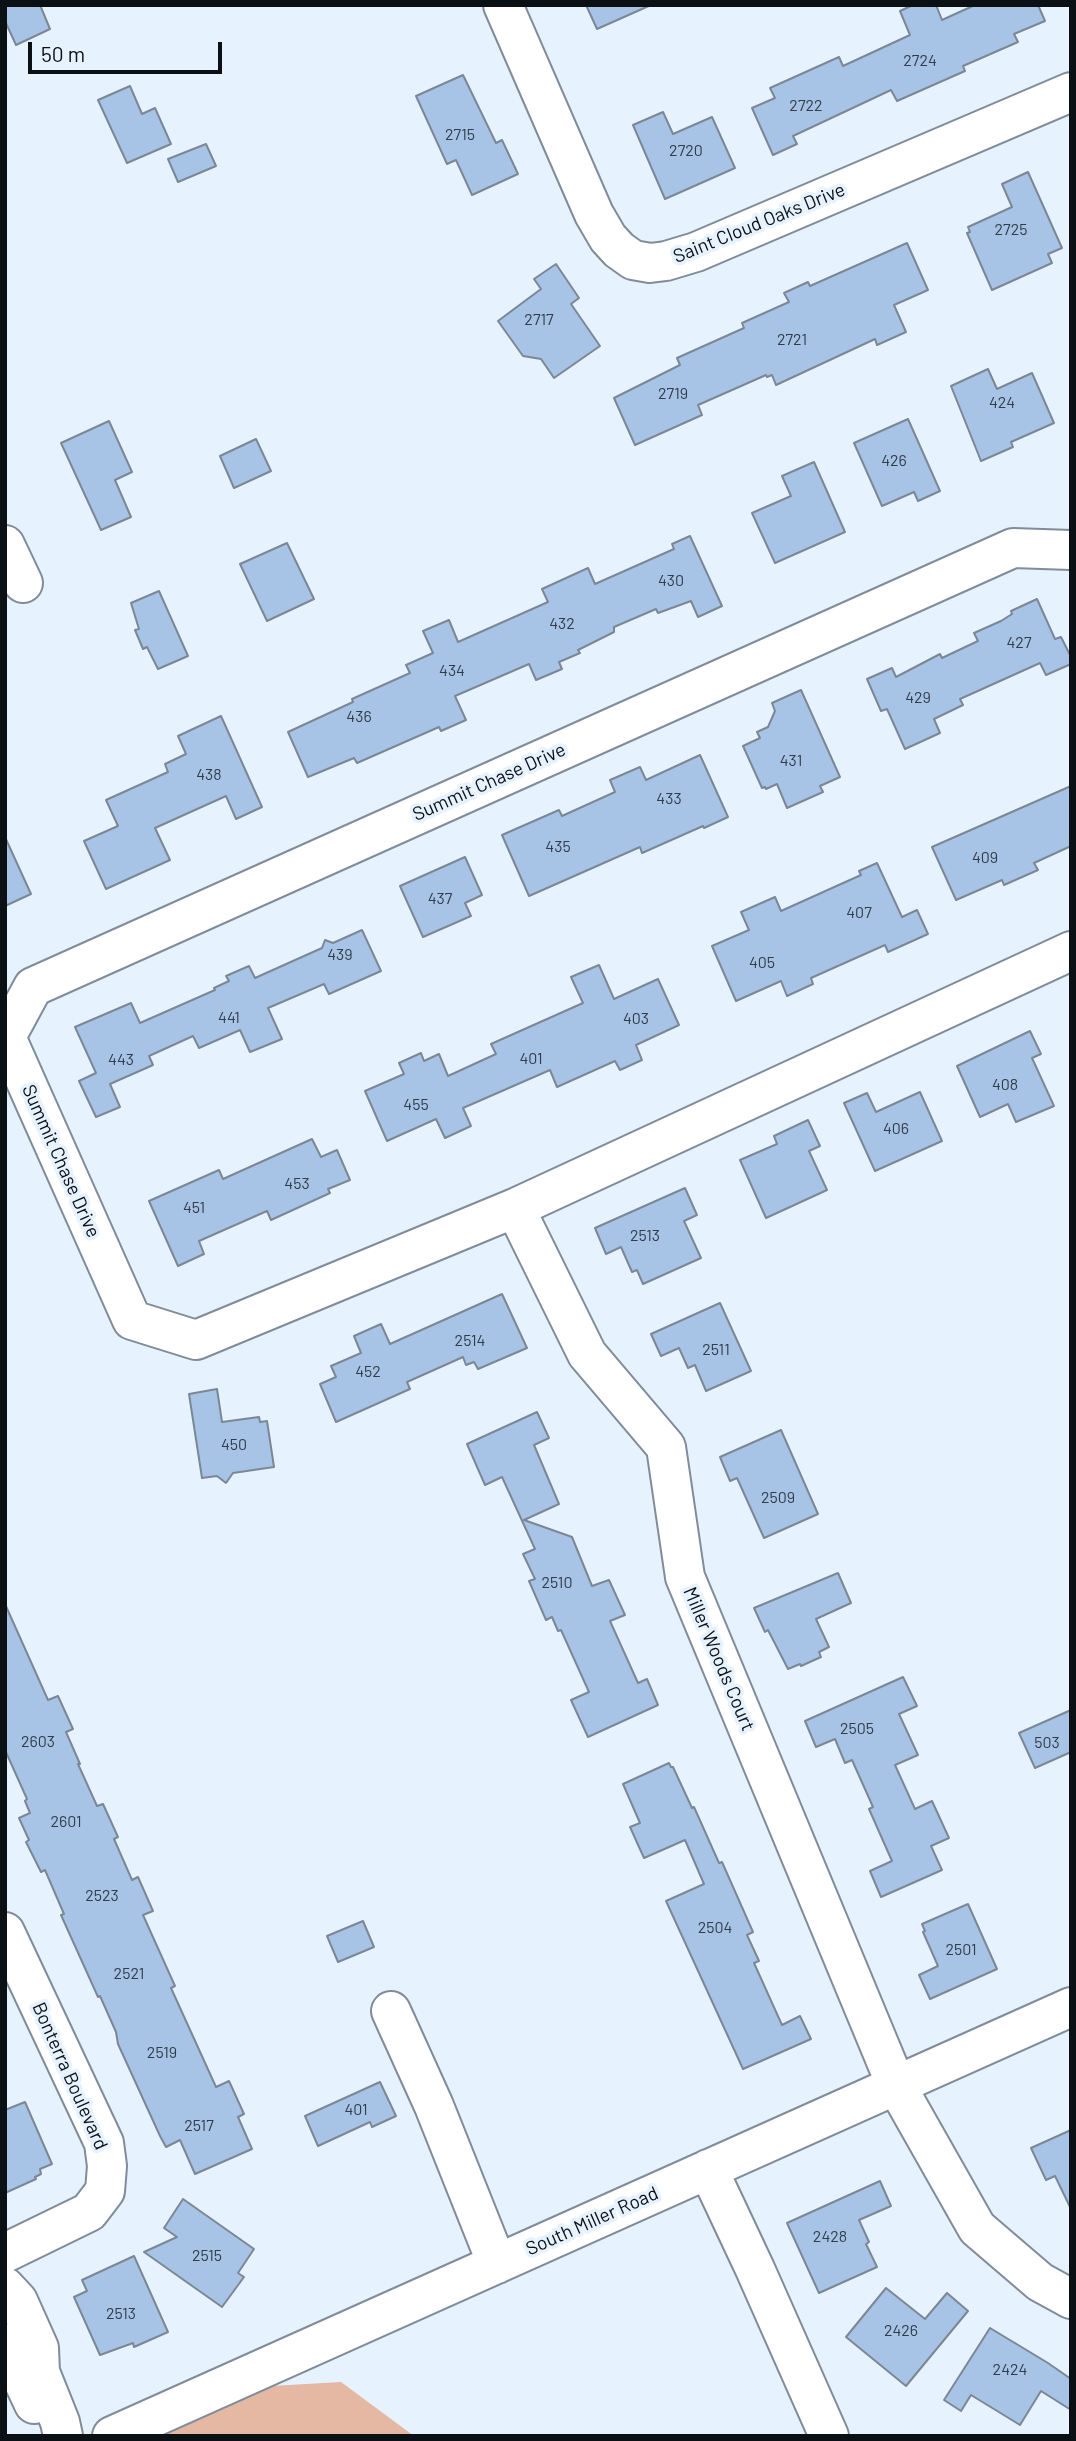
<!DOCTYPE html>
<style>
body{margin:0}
#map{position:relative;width:1076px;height:2441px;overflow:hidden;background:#e7f2ff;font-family:Barlow,sans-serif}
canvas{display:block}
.frame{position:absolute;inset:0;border:7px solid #0b1015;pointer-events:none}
.scale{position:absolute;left:28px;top:42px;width:194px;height:32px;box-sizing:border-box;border:4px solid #0b1015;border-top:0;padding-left:9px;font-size:21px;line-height:24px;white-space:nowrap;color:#0b1015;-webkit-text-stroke:5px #e7f2ff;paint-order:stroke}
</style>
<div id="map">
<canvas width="1076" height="2441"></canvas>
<div class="frame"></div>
<div class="scale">50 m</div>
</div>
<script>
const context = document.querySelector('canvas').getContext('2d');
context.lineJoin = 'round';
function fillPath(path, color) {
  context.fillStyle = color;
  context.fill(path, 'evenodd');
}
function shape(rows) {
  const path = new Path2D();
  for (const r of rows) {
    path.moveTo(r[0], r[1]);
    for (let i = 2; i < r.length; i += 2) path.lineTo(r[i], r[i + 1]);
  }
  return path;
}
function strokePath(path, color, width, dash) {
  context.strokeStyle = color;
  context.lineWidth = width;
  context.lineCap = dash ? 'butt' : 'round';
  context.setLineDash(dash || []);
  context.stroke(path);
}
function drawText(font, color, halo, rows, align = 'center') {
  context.font = font + ' Barlow,sans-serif';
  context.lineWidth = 7;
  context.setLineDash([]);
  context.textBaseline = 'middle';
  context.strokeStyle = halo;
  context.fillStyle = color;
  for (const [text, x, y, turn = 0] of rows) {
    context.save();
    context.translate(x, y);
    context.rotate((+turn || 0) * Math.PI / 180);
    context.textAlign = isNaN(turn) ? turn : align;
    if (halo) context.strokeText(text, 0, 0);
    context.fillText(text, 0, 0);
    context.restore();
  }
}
fillPath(shape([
 [341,2382,414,2436,145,2436,254,2387]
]), '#e4b8a3');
const building = shape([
 [5,5,40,5,50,29,16,45,5,21,5,5],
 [586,5,651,5,597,29,586,5],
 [913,5,936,5,942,20,975,5,1038,5,1045,21,1014,34,1018,42,963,66,965,71,897,101,891,90,793,136,797,144,773,155,752,108,775,98,770,88,839,57,843,66,910,35,900,11,913,5],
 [463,75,496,143,502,140,518,174,472,195,456,160,447,164,416,96,463,75],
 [130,86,142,114,155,108,171,144,127,163,98,100,130,86],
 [663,112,673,134,712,117,735,168,665,199,633,125,663,112],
 [206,144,216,166,178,182,168,159,206,144],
 [1028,172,1062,248,1048,254,1052,263,992,290,967,233,970,232,968,227,1012,207,1002,184,1028,172],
 [907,243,928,290,894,305,906,332,877,345,875,339,776,385,772,375,767,377,766,375,698,405,702,415,635,445,614,398,680,365,677,358,744,328,742,323,789,302,784,293,808,282,810,286,907,243],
 [556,264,579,298,571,304,600,346,554,378,541,359,523,356,498,321,541,289,534,279,556,264],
 [988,369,997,389,1032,373,1054,423,1011,442,1013,447,981,461,951,386,988,369],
 [908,419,940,491,918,501,914,492,882,506,854,443,908,419],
 [109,421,132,472,115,480,131,517,101,530,61,443,109,421],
 [256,439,271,471,234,488,220,456,256,439],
 [814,462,845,532,775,563,752,513,791,496,782,476,814,462],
 [690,536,722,606,698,617,691,601,658,613,656,609,614,627,614,632,578,650,580,653,559,662,562,669,536,680,529,664,455,696,466,720,441,731,439,727,357,763,354,758,308,777,288,732,353,702,352,699,410,673,406,665,433,653,423,631,449,620,458,642,548,602,542,589,588,568,595,584,674,549,672,544,690,536],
 [287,543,314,599,267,621,240,564,287,543],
 [159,591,188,656,158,669,147,647,143,649,135,630,139,629,131,603,159,591],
 [1037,599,1055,639,1061,637,1071,657,1071,664,1046,675,1040,663,960,699,963,705,934,719,940,733,905,749,887,709,881,711,867,679,892,668,896,677,940,654,942,658,978,641,974,633,1001,621,1012,614,1011,611,1037,599],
 [801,690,840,777,820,786,823,792,787,808,777,784,766,789,765,787,762,788,743,746,760,738,757,732,768,727,775,711,772,703,801,690],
 [221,716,262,807,236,819,226,796,155,828,170,860,106,889,84,841,118,826,106,800,168,772,165,764,186,754,178,736,221,716],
 [700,755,728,817,704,828,703,826,642,853,640,847,529,896,502,835,559,810,562,816,615,792,610,780,640,767,646,780,700,755],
 [1071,786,1071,846,1034,863,1038,870,1004,885,1002,880,956,900,932,847,1071,786],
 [5,837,31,894,5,906,5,837],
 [465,857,482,895,465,903,471,916,423,937,400,886,465,857],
 [877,863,902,917,917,910,928,934,888,952,885,945,811,978,813,984,787,996,781,981,736,1001,712,946,749,930,741,912,775,897,781,911,861,875,859,871,877,863],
 [362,930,381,971,329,994,324,984,268,1008,282,1039,250,1052,240,1030,199,1048,193,1036,149,1056,153,1065,110,1084,120,1107,96,1117,79,1081,96,1073,75,1027,131,1003,140,1023,215,990,214,988,229,981,226,976,249,966,255,978,322,948,325,940,333,943,362,930],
 [599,965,614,999,658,979,679,1025,636,1045,642,1060,620,1070,615,1061,557,1087,550,1070,463,1108,471,1126,445,1138,436,1119,387,1141,365,1091,404,1074,399,1063,421,1053,424,1061,439,1054,448,1076,496,1054,491,1044,583,1003,571,977,599,965],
 [1030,1031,1041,1054,1032,1058,1054,1106,1016,1122,1008,1104,980,1117,957,1066,1030,1031],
 [920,1092,942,1141,875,1171,844,1103,867,1093,876,1112,920,1092],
 [808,1120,820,1146,809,1151,827,1190,766,1218,740,1160,777,1144,774,1136,808,1120],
 [312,1139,321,1157,337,1150,350,1180,328,1189,330,1193,271,1220,267,1211,199,1241,204,1254,178,1266,149,1201,219,1170,223,1179,312,1139],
 [685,1188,697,1215,684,1221,701,1258,643,1284,637,1270,632,1272,621,1247,606,1254,595,1228,685,1188],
 [502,1294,527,1348,478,1369,474,1362,466,1365,463,1357,407,1382,410,1389,336,1422,320,1384,336,1377,331,1366,361,1353,354,1336,381,1324,390,1344,502,1294],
 [720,1303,751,1371,706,1391,695,1365,688,1368,679,1348,661,1356,651,1334,720,1303],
 [217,1389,222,1422,259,1417,260,1422,267,1421,274,1467,233,1473,226,1483,217,1476,202,1478,189,1394,217,1389],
 [537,1412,549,1438,534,1445,559,1504,524,1520,572,1537,592,1586,609,1580,625,1615,610,1621,638,1683,647,1679,658,1705,588,1737,571,1700,589,1692,561,1630,558,1631,552,1617,546,1620,529,1581,535,1579,523,1554,535,1549,502,1477,485,1485,467,1444,537,1412],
 [781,1430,818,1514,764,1538,737,1478,730,1481,720,1457,781,1430],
 [838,1573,851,1603,816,1619,829,1647,819,1652,821,1657,801,1666,800,1664,788,1669,768,1630,765,1632,754,1608,838,1573],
 [5,1604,48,1700,58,1696,73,1729,66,1732,80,1764,78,1764,97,1806,103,1804,118,1837,114,1839,132,1880,138,1877,153,1911,143,1915,175,1986,171,1988,216,2087,229,2081,244,2114,238,2117,252,2149,195,2174,180,2140,166,2147,160,2136,118,2044,116,2032,100,1996,98,1997,61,1915,64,1914,45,1870,41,1872,26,1842,29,1840,19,1818,30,1813,25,1801,27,1799,5,1750,5,1604],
 [903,1677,917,1706,899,1714,918,1755,895,1765,915,1809,932,1801,949,1838,931,1846,942,1870,881,1897,870,1871,892,1861,869,1809,873,1807,852,1760,845,1763,835,1739,816,1747,805,1721,903,1677],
 [1071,1710,1071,1752,1035,1768,1019,1733,1071,1710],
 [669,1763,671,1767,673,1767,692,1808,694,1807,719,1863,722,1862,753,1932,747,1935,759,1961,754,1963,782,2025,800,2016,811,2039,743,2069,666,1901,704,1884,685,1840,644,1858,630,1827,640,1823,623,1784,669,1763],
 [968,1904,997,1969,930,1999,919,1975,938,1966,923,1932,925,1931,922,1924,968,1904],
 [363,1921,374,1947,338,1962,327,1936,363,1921],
 [380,2082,396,2116,372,2127,370,2122,318,2146,305,2116,380,2082],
 [25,2102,52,2164,40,2169,41,2174,35,2177,36,2179,5,2193,5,2110,25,2102],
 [1071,2130,1071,2209,1055,2176,1046,2180,1031,2148,1071,2130],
 [880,2181,891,2206,859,2220,869,2242,866,2244,877,2267,819,2293,787,2223,880,2181],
 [183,2199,254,2249,238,2273,244,2277,222,2307,144,2252,177,2237,164,2228,183,2199],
 [134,2256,168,2332,134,2347,133,2343,100,2355,74,2297,87,2291,82,2280,134,2256],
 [886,2288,925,2319,947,2293,968,2311,906,2386,846,2337,886,2288],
 [990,2328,1048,2363,1071,2379,1071,2410,1041,2391,1020,2425,971,2395,961,2411,944,2400,990,2328]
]);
fillPath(building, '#a7c4e7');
strokePath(building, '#7b8795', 2);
const minor = shape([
 [503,5,594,214,608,238,619,250,633,260,650,263,666,261,696,252,1071,92],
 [5,545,23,583],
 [1071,550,1013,548,33,987,6,1037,132,1320,196,1340,515,1208,1071,951],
 [515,1208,587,1354,666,1447,685,1577,896,2085,977,2228,1040,2282,1071,2299],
 [5,1932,104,2143,107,2166,105,2191,89,2212,5,2253],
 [391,2011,434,2106,497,2264],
 [708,2169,755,2269,829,2436],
 [5,2287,18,2301,39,2348,40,2372,60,2422,63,2436],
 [5,2343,34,2404],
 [112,2436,1071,2007]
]);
strokePath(minor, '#808c9a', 42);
strokePath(minor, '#fff', 38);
drawText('16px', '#323d4a', null, [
 ["2724",920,61],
 ["2722",806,106],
 ["2715",460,135],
 ["2720",686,151],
 ["2725",1011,230],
 ["2717",539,320],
 ["2721",792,340],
 ["2719",673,394],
 ["424",1002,403],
 ["426",894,461],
 ["430",671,581],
 ["432",562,624],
 ["427",1019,643],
 ["434",452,671],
 ["429",918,698],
 ["436",359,717],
 ["431",791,761],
 ["438",209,775],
 ["433",669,799],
 ["435",558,847],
 ["409",985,858],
 ["437",440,899],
 ["407",859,913],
 ["439",340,955],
 ["405",762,963],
 ["441",229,1018],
 ["403",636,1019],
 ["401",531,1059],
 ["443",121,1060],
 ["408",1005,1085],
 ["455",416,1105],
 ["406",896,1129],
 ["453",297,1184],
 ["451",194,1208],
 ["2513",645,1236],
 ["2514",470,1341],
 ["2511",716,1350],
 ["452",368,1372],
 ["450",234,1445],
 ["2509",778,1498],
 ["2510",557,1583],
 ["2505",857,1729],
 ["2603",38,1742],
 ["503",1047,1743],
 ["2601",66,1822],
 ["2523",102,1896],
 ["2504",715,1928],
 ["2501",961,1950],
 ["2521",129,1974],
 ["2519",162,2053],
 ["401",356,2110],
 ["2517",199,2126],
 ["2428",830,2237],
 ["2515",207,2256],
 ["2513",121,2314],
 ["2426",901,2331],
 ["2424",1010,2370]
]);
drawText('19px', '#0b1015', '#e7f2ff', [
 ["Saint Cloud Oaks Drive",759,223,-22],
 ["Summit Chase Drive",489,782,-24],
 ["Summit Chase Drive",61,1161,66],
 ["Miller Woods Court",719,1659,67],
 ["Bonterra Boulevard",70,2076,66],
 ["South Miller Road",592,2221,-24]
]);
</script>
